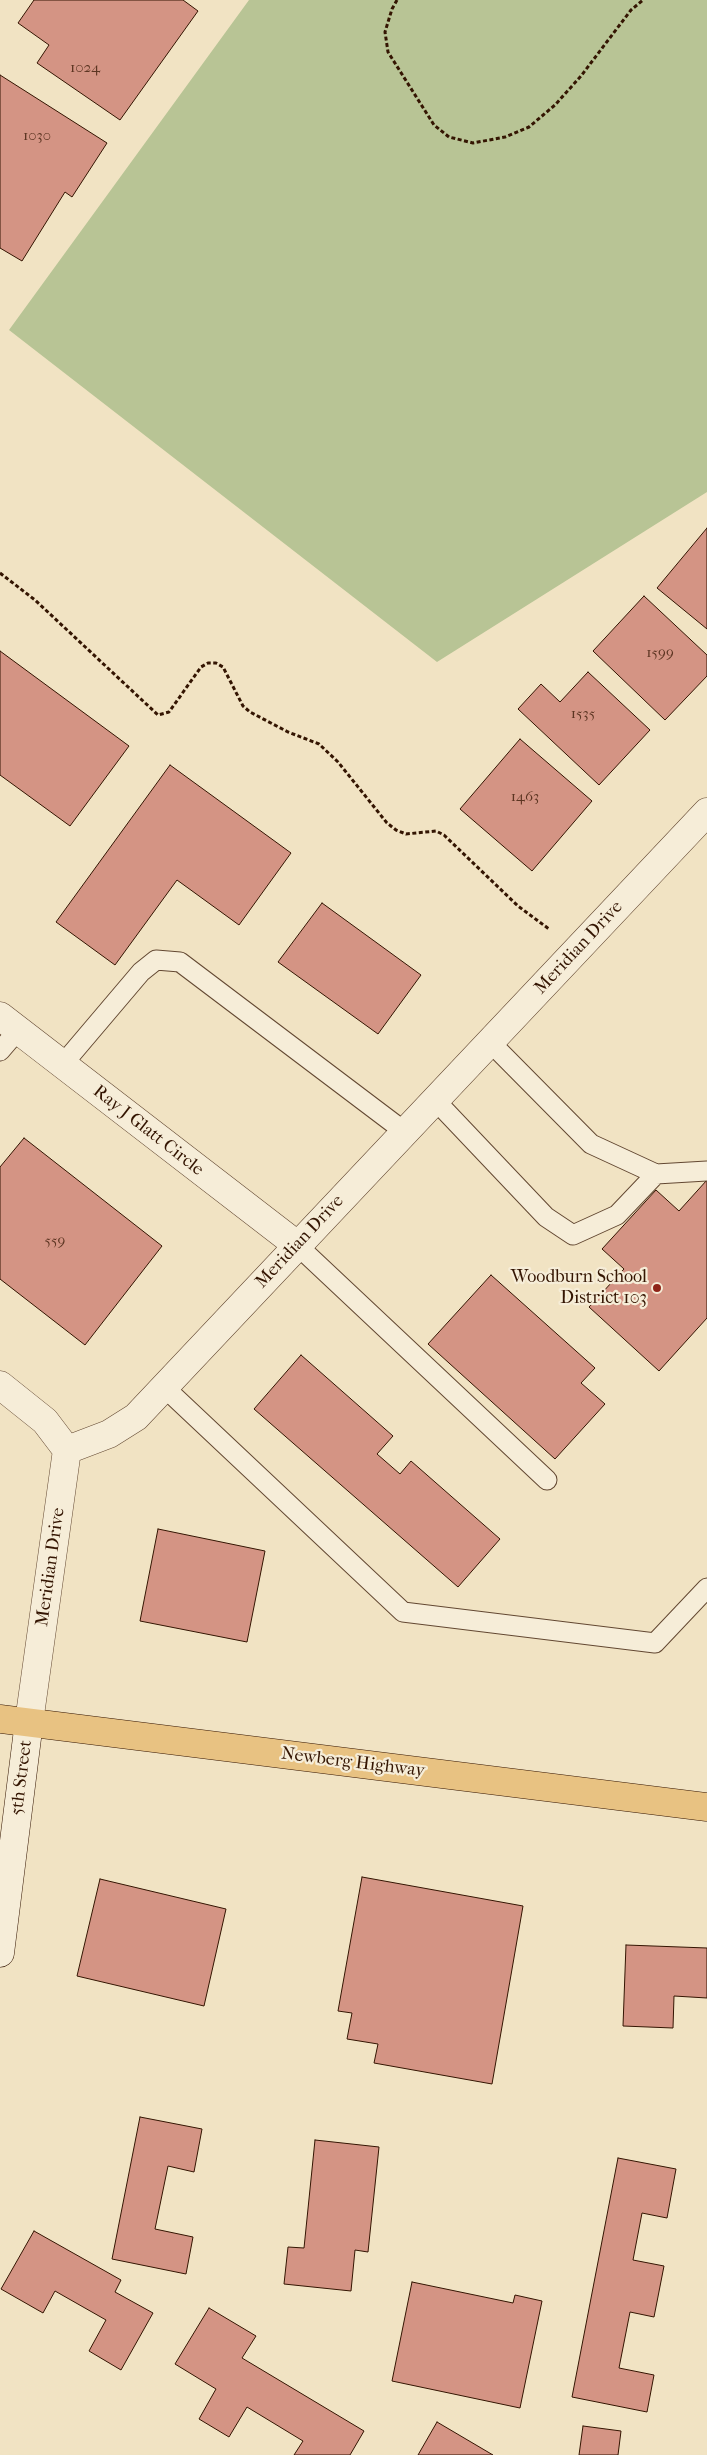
<!DOCTYPE html>
<style>
body{margin:0}
canvas{display:block;background:#f1e3c3}
</style>
<canvas width="707" height="2455"></canvas>
<script>
const context = document.querySelector('canvas').getContext('2d');
context.lineJoin = 'round';
function fillPath(path, color) {
  context.fillStyle = color;
  context.fill(path, 'evenodd');
}
function shape(rows) {
  const path = new Path2D();
  for (const r of rows) {
    path.moveTo(r[0], r[1]);
    for (let i = 2; i < r.length; i += 2) path.lineTo(r[i], r[i + 1]);
  }
  return path;
}
function strokePath(path, color, width, dash) {
  context.strokeStyle = color;
  context.lineWidth = width;
  context.lineCap = dash ? 'butt' : 'round';
  context.setLineDash(dash || []);
  context.stroke(path);
}
function drawText(font, color, halo, rows, align = 'center') {
  context.font = font + ' "IM FELL French Canon",serif';
  context.lineWidth = 4.5;
  context.setLineDash([]);
  context.textBaseline = 'middle';
  context.strokeStyle = halo;
  context.fillStyle = color;
  for (const [text, x, y, turn = 0] of rows) {
    context.save();
    context.translate(x, y);
    context.rotate((+turn || 0) * Math.PI / 180);
    context.textAlign = isNaN(turn) ? turn : align;
    if (halo) context.strokeText(text, 0, 0);
    context.fillText(text, 0, 0);
    context.restore();
  }
}
fillPath(shape([
 [249,0,707,0,707,492,437,662,9,330]
]), '#b8c495');
const building = shape([
 [34,0,183,0,198,11,120,120,37,63,49,45,18,23,34,0],
 [0,75,107,143,72,197,65,192,22,261,0,248,0,75],
 [707,528,707,629,657,588,707,528],
 [644,596,707,655,707,676,665,720,593,651,644,596],
 [0,651,129,746,70,826,0,775,0,651],
 [588,672,650,730,599,785,518,709,541,684,560,702,588,672],
 [520,739,592,801,532,871,460,809,520,739],
 [170,765,291,853,239,925,177,880,115,965,56,922,170,765],
 [322,903,421,975,378,1034,278,962,322,903],
 [24,1138,162,1246,85,1345,0,1279,0,1167,24,1138],
 [707,1180,707,1318,659,1371,589,1307,624,1269,602,1249,656,1190,679,1211,707,1180],
 [491,1275,595,1368,581,1383,605,1404,555,1459,428,1344,491,1275],
 [301,1355,393,1436,377,1454,400,1474,411,1461,500,1539,458,1587,254,1409,301,1355],
 [158,1529,265,1551,247,1642,140,1621,158,1529],
 [362,1877,523,1906,492,2084,374,2063,378,2044,347,2039,352,2013,338,2011,362,1877],
 [100,1879,226,1909,204,2006,77,1976,100,1879],
 [626,1945,707,1948,707,1998,674,1996,673,2028,623,2026,626,1945],
 [140,2117,202,2129,194,2172,168,2166,155,2229,193,2237,186,2274,112,2259,140,2117],
 [315,2140,379,2147,368,2252,355,2250,351,2291,284,2284,288,2247,304,2248,315,2140],
 [618,2158,676,2169,667,2218,642,2213,633,2260,664,2266,654,2317,630,2312,619,2368,654,2375,647,2412,572,2397,618,2158],
 [34,2231,121,2280,115,2292,153,2313,121,2370,89,2351,106,2320,55,2291,43,2313,1,2289,34,2231],
 [412,2282,513,2303,515,2295,542,2301,520,2408,392,2381,412,2282],
 [209,2308,256,2336,242,2358,364,2431,350,2455,294,2455,303,2441,247,2407,229,2437,199,2419,216,2389,175,2364,209,2308],
 [437,2422,493,2455,418,2455,437,2422],
 [583,2426,621,2431,618,2455,579,2455,583,2426]
]);
fillPath(building, '#d49484');
strokePath(building, '#341502', 1);
const lane = shape([
 [490,1042,591,1144,656,1174,707,1171],
 [0,1051,18,1030],
 [63,1064,141,972,156,960,180,962,405,1132],
 [435,1100,546,1217,573,1235,617,1215,656,1174],
 [297,1245,547,1480],
 [164,1387,403,1612,655,1643,707,1588]
]);
const street = shape([
 [0,1016,297,1245],
 [0,1385,45,1421,67,1450],
 [29,1722,67,1450,109,1434,136,1417,707,812]
]);
const secondary = shape([
 [0,1953,29,1722]
]);
const primary = shape([
 [0,1719,707,1807]
]);
strokePath(lane, '#634832', 21);
strokePath(street, '#634832', 29);
strokePath(secondary, '#341502', 29);
strokePath(primary, '#341502', 29);
strokePath(shape([
 [397,0,392,9,385,32,388,52,434,125,449,137,473,143,505,137,529,127,555,105,581,76,631,10,643,0],
 [0,573,35,600,158,715,169,712,201,667,208,663,216,663,223,667,243,706,250,712,288,732,319,744,338,762,387,823,396,830,406,834,436,831,444,835,518,906,549,929]
]), '#341502', 3, [4, 2.5]);
strokePath(lane, '#f6edd8', 19);
strokePath(street, '#f6edd8', 28);
strokePath(secondary, '#f6edd8', 28);
strokePath(primary, '#e8c282', 28);
for (const [x, y, r, color] of [
 [657,1288,5,"#8f2418"]
]) {
  const dot = new Path2D();
  dot.arc(x, y, r, 0, 2 * Math.PI);
  context.fillStyle = color;
  context.fill(dot);
  strokePath(dot, '#f6edd8', 2);
}
drawText('15px', '#5c3522', null, [
 ["1024",85,68],
 ["1030",37,136],
 ["1599",660,653],
 ["1535",583,714],
 ["1463",525,797],
 ["559",55,1241]
]);
drawText('18px', '#341502', '#f6edd8', [
 ["Meridian Drive",579,948,-47],
 ["Ray J Glatt Circle",148,1131,38],
 ["Meridian Drive",300,1242,-47],
 ["Meridian Drive",51,1567,-82],
 ["Newberg Highway",353,1763,7],
 ["5th Street",22,1778,-83]
]);
drawText('18px', '#341502', '#f6edd8', [
 ["Woodburn School",647,1278],
 ["District 103",647,1299]
], 'right');
</script>
